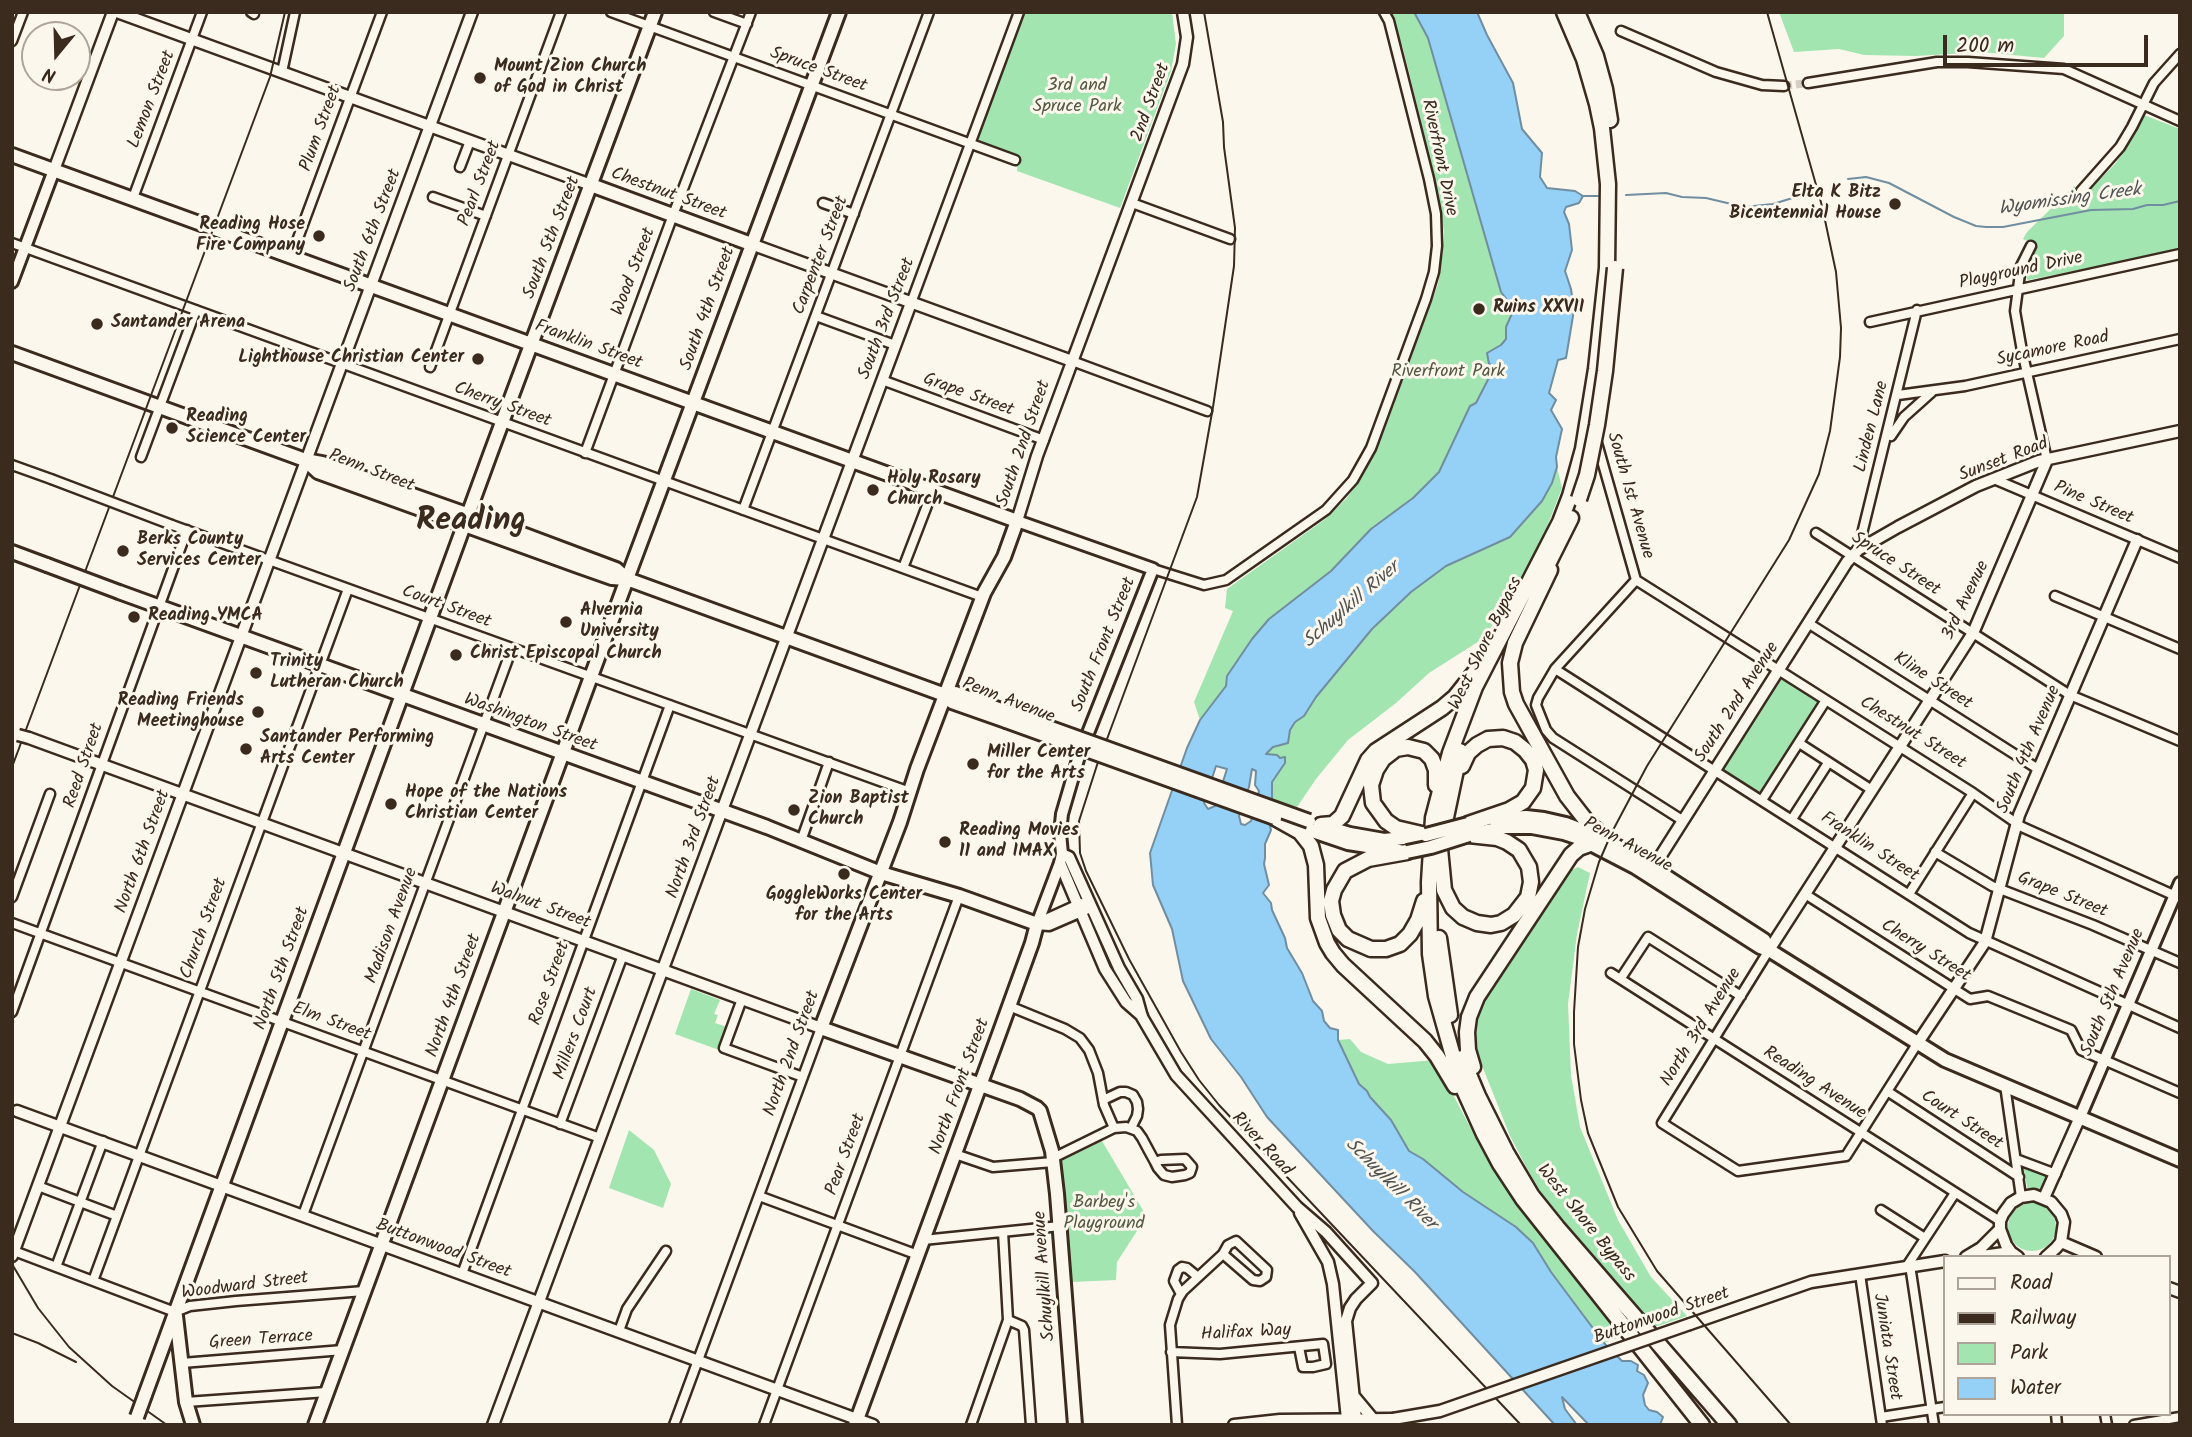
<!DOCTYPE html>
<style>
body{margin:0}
#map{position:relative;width:2192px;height:1437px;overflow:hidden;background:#fbf7ec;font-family:Kalam,sans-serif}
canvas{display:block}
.frame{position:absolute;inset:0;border:14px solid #3b2a1e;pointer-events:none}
.legend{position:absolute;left:1943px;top:1255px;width:228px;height:161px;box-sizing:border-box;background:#fbf7ec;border:2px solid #aea59a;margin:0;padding:9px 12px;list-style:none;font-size:21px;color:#3b2a1e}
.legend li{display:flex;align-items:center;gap:14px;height:35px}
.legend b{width:35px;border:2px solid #aea59a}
.north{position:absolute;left:21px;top:21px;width:70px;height:70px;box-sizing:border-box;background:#fbf7ec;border:2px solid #aea59a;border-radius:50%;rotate:199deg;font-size:19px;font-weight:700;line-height:28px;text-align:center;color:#3b2a1e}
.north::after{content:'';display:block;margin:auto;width:24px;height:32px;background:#3b2a1e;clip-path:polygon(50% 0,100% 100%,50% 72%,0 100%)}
.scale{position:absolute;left:1943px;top:35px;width:205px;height:32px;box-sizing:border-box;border:4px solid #3b2a1e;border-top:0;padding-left:9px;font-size:21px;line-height:24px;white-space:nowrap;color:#3b2a1e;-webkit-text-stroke:5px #fbf7ec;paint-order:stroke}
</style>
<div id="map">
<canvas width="2192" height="1437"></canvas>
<div class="frame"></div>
<ul class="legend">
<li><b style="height:9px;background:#fbf7ec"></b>Road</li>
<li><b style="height:9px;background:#3b2a1e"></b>Railway</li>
<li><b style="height:19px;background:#a2e5b0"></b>Park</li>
<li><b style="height:19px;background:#95d0f6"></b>Water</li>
</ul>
<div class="north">N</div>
<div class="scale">200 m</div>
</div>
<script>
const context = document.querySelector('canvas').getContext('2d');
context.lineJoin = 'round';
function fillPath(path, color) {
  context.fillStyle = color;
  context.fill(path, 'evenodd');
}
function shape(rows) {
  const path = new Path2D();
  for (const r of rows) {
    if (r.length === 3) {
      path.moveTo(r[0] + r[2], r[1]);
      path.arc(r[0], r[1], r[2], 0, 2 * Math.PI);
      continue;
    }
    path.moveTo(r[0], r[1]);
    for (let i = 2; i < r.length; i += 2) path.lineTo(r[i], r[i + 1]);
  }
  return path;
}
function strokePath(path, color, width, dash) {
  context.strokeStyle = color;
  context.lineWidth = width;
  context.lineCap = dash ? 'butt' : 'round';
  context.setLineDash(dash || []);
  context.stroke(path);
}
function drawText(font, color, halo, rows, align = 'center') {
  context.font = font + ' Kalam,sans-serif';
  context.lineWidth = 6;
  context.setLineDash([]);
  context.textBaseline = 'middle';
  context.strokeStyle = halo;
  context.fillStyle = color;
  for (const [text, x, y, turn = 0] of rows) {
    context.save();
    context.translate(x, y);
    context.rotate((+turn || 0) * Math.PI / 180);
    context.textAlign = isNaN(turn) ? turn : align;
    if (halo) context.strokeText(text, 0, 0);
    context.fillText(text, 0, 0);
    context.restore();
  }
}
fillPath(shape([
 [1024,12,1172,12,1176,44,1171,71,1120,208,1017,171,1018,157,976,141],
 [1389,12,1414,12,1428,38,1501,292,1514,309,1506,327,1506,338,1501,345,1487,353,1496,366,1475,404,1470,406,1439,472,1413,498,1371,529,1331,571,1269,619,1226,686,1200,720,1194,702,1233,611,1225,608,1227,589,1324,520,1346,499,1361,478,1383,434,1438,284,1443,251,1444,233,1439,196,1403,48],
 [1779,12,2064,12,2064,36,2044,58,1982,52,1916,56,1864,55,1839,49,1794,52],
 [2144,115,2180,129,2180,250,2028,280,2025,276,2037,246,2023,239,2027,232,2074,186,2085,194,2115,164,2130,142],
 [1557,467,1562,488,1545,532,1516,588,1484,638,1429,673,1396,703,1348,740,1316,779,1297,807,1272,800,1272,782,1285,763,1284,758,1265,755,1290,730,1295,722,1304,716,1316,697,1372,629,1411,592,1446,566,1510,537,1552,483],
 [1780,678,1820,702,1762,794,1719,767],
 [1578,867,1590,873,1577,934,1568,1004,1571,1075,1580,1127,1618,1220,1651,1277,1687,1316,1658,1326,1652,1326,1580,1246,1541,1195,1510,1136,1479,1058,1475,1036,1478,1015,1487,998,1572,870],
 [691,989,720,1000,714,1014,718,1015,715,1023,727,1027,719,1050,675,1034],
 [1350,1039,1361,1052,1388,1064,1435,1060,1482,1150,1520,1206,1623,1336,1604,1343,1551,1272,1533,1243,1409,1151,1391,1120,1370,1097,1367,1091,1359,1084,1338,1040],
 [629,1130,654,1150,671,1184,663,1208,609,1188],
 [1102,1141,1144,1212,1137,1231,1117,1262,1116,1280,1072,1282,1061,1161],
 [2023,1165,2048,1175,2040,1192,2028,1192],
 [2032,1227,24]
]), '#a2e5b0');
const water = shape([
 [1414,12,1477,12,1487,35,1513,83,1522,129,1542,153,1540,177,1547,188,1575,191,1583,196,1579,203,1566,207,1564,212,1569,224,1572,250,1565,271,1571,289,1574,310,1566,358,1558,360,1549,393,1556,400,1551,410,1562,429,1556,457,1557,467,1552,483,1542,501,1510,537,1446,566,1411,592,1372,629,1316,697,1304,716,1295,722,1290,730,1288,743,1273,747,1266,754,1277,755,1280,758,1285,757,1285,763,1272,782,1272,800,1266,810,1271,830,1265,844,1265,858,1264,864,1269,885,1263,893,1271,903,1272,910,1285,938,1287,948,1302,973,1313,1001,1322,1011,1324,1021,1330,1028,1338,1030,1338,1040,1359,1084,1367,1091,1370,1097,1391,1120,1409,1151,1423,1159,1463,1192,1516,1227,1533,1243,1551,1272,1604,1343,1622,1361,1631,1361,1638,1365,1637,1371,1644,1375,1648,1383,1643,1395,1645,1405,1649,1410,1657,1412,1663,1417,1660,1425,1589,1425,1562,1397,1565,1409,1577,1425,1555,1425,1415,1272,1373,1231,1267,1117,1241,1077,1211,1039,1183,981,1172,929,1153,885,1150,853,1187,748,1200,720,1226,686,1227,676,1252,639,1269,619,1331,571,1371,529,1413,498,1439,472,1470,406,1476,403,1495,366,1489,364,1487,353,1501,345,1506,339,1506,327,1514,309,1501,292,1428,38,1414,12],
 [1216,766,1227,769,1215,806,1208,809,1204,803,1216,766],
 [1252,769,1256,771,1255,785,1259,791,1251,821,1245,825,1241,824,1239,816,1249,787,1252,769]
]);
fillPath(water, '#95d0f6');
strokePath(water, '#718ea0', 2);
strokePath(shape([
 [1848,179,1866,177,1889,183,1954,217,1976,226,1986,227,2003,227,2091,210,2133,209,2147,205,2163,205,2180,201],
 [1626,195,1666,193,1682,197,1706,198,1744,207,1773,204,1799,196],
 [1582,196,1598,196]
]), '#718ea0', 2);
strokePath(shape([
 [1784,86,1808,83]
]), '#d5cec3', 8, [8, 4]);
const minor = shape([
 [251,12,254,14],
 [611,12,1015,160],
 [714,12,747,24],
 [1621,31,1716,72,1762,85,1784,86],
 [12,41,23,12],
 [282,72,295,12],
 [1808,83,1937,62,1968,62,2064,69,2180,121],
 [460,167,470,141],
 [2081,191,2120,147,2132,127,2154,83,2180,54],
 [433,197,486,216],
 [133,198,202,12],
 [823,203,854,214],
 [1132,203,1230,239],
 [12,243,982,597],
 [2031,246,2021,266,2015,311,2022,351,2047,460],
 [291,257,382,12],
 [911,303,1019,12],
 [816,316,895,345],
 [1870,322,2180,254],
 [1072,361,1207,411],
 [430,367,561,12],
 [882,380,1044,440],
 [1898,395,1965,386,2180,339],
 [1891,436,1904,417,1933,391],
 [1597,443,1636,580,1555,669,1538,698,1536,705,1546,730,1553,738,1682,820],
 [585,453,673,215,751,12],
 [141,457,196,310],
 [12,465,51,479],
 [1994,479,2180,558],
 [743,510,929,12],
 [172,525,910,792],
 [1816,533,2070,695,2180,741],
 [1858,550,1917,310],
 [903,568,933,490],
 [1153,569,1204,585,1226,580,1326,510,1353,480,1371,448,1426,299,1434,272,1437,246,1436,214,1429,179,1389,21,1384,12],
 [1636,580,1973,793,2022,827,2180,898],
 [2055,596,2180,649],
 [1808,623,2038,769],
 [1555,669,1969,933,2180,1028],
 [1799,743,1872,790],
 [1762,800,1826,700],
 [1792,819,1828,763],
 [801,841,829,762],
 [1935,852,1992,886,2093,925,2180,963],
 [1805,894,1970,999,1988,996,2071,1030,2081,1050,2180,1093],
 [1909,894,1973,793],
 [12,897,50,794],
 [12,923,600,1138],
 [1769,950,1662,1123,1738,1171,1846,1156,1917,1044],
 [1611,973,2000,1221],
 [1621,978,1648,937,1741,996],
 [742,999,724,1048,803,1077],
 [1009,1006,1065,1029,1080,1038,1089,1050,1098,1073,1104,1105,1114,1128],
 [12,1012,187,530],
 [2005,1085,2021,1197],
 [1887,1091,2019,1177],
 [1103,1100,1120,1092,1126,1092,1133,1095,1137,1102,1138,1109,1137,1116,1131,1128],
 [560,1124,623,955],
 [955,1154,993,1167,1053,1162],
 [1053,1158,1114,1128,1126,1127,1137,1131,1142,1138,1149,1151,1155,1162,1158,1168,1164,1175,1172,1177,1185,1175,1190,1173,1192,1167,1185,1159,1161,1160,1155,1162],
 [2016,1159,2056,1174],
 [38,1186,117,1216],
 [759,1196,918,1255],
 [1881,1210,1925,1238],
 [303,1215,512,648],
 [923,1240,1060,1226],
 [14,1251,175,1312,190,1306,236,1301,364,1291],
 [1910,1265,1934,1425],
 [1907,1266,1955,1193],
 [56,1267,103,1141],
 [462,1274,670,705],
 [1860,1274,1882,1425],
 [93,1281,348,589],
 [1181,1294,1174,1281,1178,1270,1182,1267,1187,1268,1198,1277],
 [1008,1320,1022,1326,1024,1330,1031,1425],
 [619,1331,627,1309,666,1251],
 [1171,1352,1220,1354,1323,1344,1326,1364,1313,1367,1303,1367,1299,1347],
 [182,1363,343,1350],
 [186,1402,327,1392],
 [2056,1414,2057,1425],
 [2105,1414,2107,1425],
 [1881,1417,1945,1407],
 [674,1425,821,1028],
 [764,1425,959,896],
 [971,1425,1008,1320,1003,1232],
 [1177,1425,1170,1325,1178,1299,1183,1291,1223,1254,1228,1245,1236,1241,1267,1270,1266,1277,1260,1281,1253,1280,1223,1254],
 [2134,1425,2180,1417]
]);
const tertiary = shape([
 [117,12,591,185],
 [54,170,113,12],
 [751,244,1072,361],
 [1017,521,1037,456,1183,64,1187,37,1183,12],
 [29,738,821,1028],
 [1062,854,1069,857,1119,968,1137,999,1142,1017,1176,1075,1297,1207,1326,1232,1372,1283,1356,1299,1350,1308,1346,1321,1356,1419],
 [1060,863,1105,969,1126,1002,1142,1016],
 [1653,868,1847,562,1858,550,1898,527,1976,486,2039,461,2180,431],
 [1037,924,1049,925,1086,909],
 [1037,924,1081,904],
 [1769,950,1973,633,2047,460],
 [1917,1044,1985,942,2019,815,2137,540],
 [17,1111,873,1425],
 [2044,1198,2080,1117],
 [1300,1213,1328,1262,1333,1284,1347,1419],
 [2061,1242,2096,1257],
 [12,1256,472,12],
 [1966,1257,1981,1248,2000,1229],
 [1975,1257,2011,1252],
 [2018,1257,2011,1252,2006,1245,2000,1229,2000,1221,2003,1214,2011,1203,2021,1197,2034,1195,2051,1202,2061,1214,2064,1222,2061,1242,2056,1248,2046,1257],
 [2169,1288,2180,1292],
 [1690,1324,1811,1282,1945,1261],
 [1353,1395,1373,1419],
 [493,1425,911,303],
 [1234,1425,1280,1420,1393,1419]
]);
const secondary = shape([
 [12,282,54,170],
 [1017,521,1153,569,1088,733],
 [1037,924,1060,863,1062,854,1060,833,1062,814,1079,756],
 [2080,1117,2180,883]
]);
const primary = shape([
 [12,155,1017,521,1004,557,984,593,917,769,900,822,821,1028,1020,1099,1037,1108,1040,1111,1052,1151,1057,1194,1075,1425],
 [591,185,751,244],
 [12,353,305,460,322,463,517,532,616,569,627,579],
 [305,460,318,472,578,566,612,578,627,579,945,695,952,702,1006,721],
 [12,552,47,565],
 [119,592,767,827,881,873,959,896,1037,924,1032,943,999,1034,855,1425],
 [945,695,955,693,1009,713],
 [1494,819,1526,817,1544,819,1566,824,1603,838,1653,868,1764,940,1769,950],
 [1292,824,1348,843,1399,851],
 [1320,825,1350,834,1384,840,1422,836],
 [1473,834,1505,827,1532,827,1564,833,1579,838,1635,867,1760,947,1769,950,1945,1060,2180,1160],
 [176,1316,186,1402,193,1425],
 [145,1395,491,452,655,12],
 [315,1425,627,579,839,12]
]);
const motorway = shape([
 [1564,12,1584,59,1597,104,1602,128,1608,184,1607,268,1596,369,1583,449,1570,496,1560,522,1475,687,1450,753,1433,818,1429,882,1430,954,1436,996,1460,1081,1484,1134,1500,1164,1523,1199,1702,1425],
 [1577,12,1596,56,1605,89,1610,120],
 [1550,570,1515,643,1510,663,1512,692,1516,704,1567,796,1588,823,1611,843],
 [1541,578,1571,518],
 [1462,766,1468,753,1477,745,1488,739,1503,738,1515,742,1525,750,1533,760,1536,770,1533,788,1523,802,1509,810,1468,824],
 [1275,818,1300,832,1311,846,1316,865,1318,918,1327,943,1333,953,1343,965,1425,1041,1437,1056,1455,1086],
 [1321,825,1333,824,1342,816,1368,760,1376,751,1442,708,1455,697,1475,672],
 [1426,835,1396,828,1386,821,1373,803,1371,785,1376,770,1383,759,1396,749,1408,747,1424,751,1432,759,1436,770,1436,785],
 [1441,841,1460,751],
 [1440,849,1444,890,1453,908,1463,917,1477,923,1491,925,1501,923,1514,915,1528,897,1531,882,1529,867,1519,850,1507,842,1497,838,1469,835],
 [1407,852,1368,859,1345,871,1334,890,1331,901,1333,915,1339,930,1348,939,1371,949,1386,949,1400,944,1410,934,1418,920,1424,901],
 [1439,938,1450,1015],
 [1462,1058,1478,1096,1506,1152,1532,1196,1557,1227,1729,1425],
 [1473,1067,1468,1050,1467,1032,1469,1017,1477,997,1571,855,1579,848,1590,844]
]);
strokePath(minor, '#3b2a1e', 13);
strokePath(tertiary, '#3b2a1e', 15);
strokePath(secondary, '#3b2a1e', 16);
strokePath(primary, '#3b2a1e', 18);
strokePath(motorway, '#3b2a1e', 19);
strokePath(minor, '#fbf7ec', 8);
strokePath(tertiary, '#fbf7ec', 10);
strokePath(secondary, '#fbf7ec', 10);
strokePath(primary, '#fbf7ec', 12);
strokePath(motorway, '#fbf7ec', 14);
strokePath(shape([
 [1767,12,1822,206,1836,272,1841,328,1840,357,1830,431,1819,474,1789,540,1647,766,1612,832,1599,862,1585,909,1578,947,1574,1012,1574,1044,1581,1100,1588,1133,1618,1207,1657,1271,1791,1425],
 [1107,739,1197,497,1213,407,1234,266,1235,228,1224,147,1223,122,1204,12],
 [1098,762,1079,821,1080,853,1086,871,1129,959,1181,1052,1199,1080,1219,1105,1521,1425],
 [12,767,270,77,285,12],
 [12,1264,38,1308,69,1347,112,1386,167,1425],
 [12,1333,38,1343,76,1362]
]), '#3b2a1e', 2);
const minorBridge = shape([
 [51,479,172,525]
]);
const tertiaryBridge = shape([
 [18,735,29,738],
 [1393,1419,1440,1411,1690,1324]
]);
const primaryBridge = shape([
 [47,565,119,592],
 [1009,713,1309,821],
 [1006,721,1275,818],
 [1426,835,1468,824],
 [1407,852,1431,847,1469,835],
 [137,1417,145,1395]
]);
const motorwayBridge = shape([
 [1579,499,1587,475,1597,425,1605,371,1615,268]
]);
strokePath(minorBridge, '#3b2a1e', 13, []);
strokePath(tertiaryBridge, '#3b2a1e', 15, []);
strokePath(primaryBridge, '#3b2a1e', 18, []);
strokePath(motorwayBridge, '#3b2a1e', 19, []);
strokePath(minorBridge, '#fbf7ec', 8);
strokePath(tertiaryBridge, '#fbf7ec', 10);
strokePath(primaryBridge, '#fbf7ec', 12);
strokePath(motorwayBridge, '#fbf7ec', 14);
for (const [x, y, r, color] of [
 [480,78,7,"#3b2a1e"],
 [1895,204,7,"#3b2a1e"],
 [319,236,7,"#3b2a1e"],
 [1479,309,7,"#3b2a1e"],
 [97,324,7,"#3b2a1e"],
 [478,359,7,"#3b2a1e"],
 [172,428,7,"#3b2a1e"],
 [873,490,7,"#3b2a1e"],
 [123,551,7,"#3b2a1e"],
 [134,617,7,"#3b2a1e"],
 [566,622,7,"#3b2a1e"],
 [456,655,7,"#3b2a1e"],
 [256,673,7,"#3b2a1e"],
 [258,712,7,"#3b2a1e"],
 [246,749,7,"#3b2a1e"],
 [973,764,7,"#3b2a1e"],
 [391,804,7,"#3b2a1e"],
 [794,810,7,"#3b2a1e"],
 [945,842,7,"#3b2a1e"],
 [844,874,7,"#3b2a1e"]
]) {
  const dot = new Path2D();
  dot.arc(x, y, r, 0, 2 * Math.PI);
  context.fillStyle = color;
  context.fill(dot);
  strokePath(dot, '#fbf7ec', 2.5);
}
drawText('bold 18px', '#3b2a1e', '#fbf7ec', [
 ["Mount Zion Church",494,68],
 ["of God in Christ",494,89],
 ["Elta K Bitz",1881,194,"right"],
 ["Bicentennial House",1881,215,"right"],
 ["Reading Hose",305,226,"right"],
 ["Fire Company",305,247,"right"],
 ["Ruins XXVII",1493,309],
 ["Santander Arena",111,324],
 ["Lighthouse Christian Center",464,359,"right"],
 ["Reading",186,418],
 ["Science Center",186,439],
 ["Holy Rosary",887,480],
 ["Church",887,501],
 ["Berks County",137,541],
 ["Services Center",137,562],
 ["Alvernia",580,612],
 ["University",580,633],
 ["Reading YMCA",148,617],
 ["Christ Episcopal Church",470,655],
 ["Trinity",270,663],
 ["Lutheran Church",270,684],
 ["Reading Friends",244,702,"right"],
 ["Meetinghouse",244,723,"right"],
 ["Santander Performing",260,739],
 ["Arts Center",260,760],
 ["Miller Center",987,754],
 ["for the Arts",987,775],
 ["Hope of the Nations",405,794],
 ["Christian Center",405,815],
 ["Zion Baptist",808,800],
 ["Church",808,821],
 ["Reading Movies",959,832],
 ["11 and IMAX",959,853],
 ["GoggleWorks Center",844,896,"center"],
 ["for the Arts",844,917,"center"]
], 'left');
drawText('18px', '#3b2a1e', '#fbf7ec', [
 ["Spruce Street",818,71,20],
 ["Lemon Street",153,100,-69],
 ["2nd Street",1152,103,-70],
 ["Plum Street",322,129,-70],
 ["Riverfront Drive",1438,158,78],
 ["Pearl Street",481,184,-69],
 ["Chestnut Street",668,195,20],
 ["South 6th Street",374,231,-69],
 ["South 5th Street",553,238,-69],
 ["Carpenter Street",822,256,-69],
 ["Wood Street",635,272,-69],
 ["Playground Drive",2021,272,-12],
 ["South 4th Street",709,309,-70],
 ["South 3rd Street",888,319,-69],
 ["Franklin Street",588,346,20],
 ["Sycamore Road",2053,350,-12],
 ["Grape Street",968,396,20],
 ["Cherry Street",502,406,20],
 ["Linden Lane",1873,427,-76],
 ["South 2nd Street",1025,444,-71],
 ["Sunset Road",2004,461,-21],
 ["Penn Street",371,472,21],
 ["South 1st Avenue",1629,496,74],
 ["Pine Street",2093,504,23],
 ["Spruce Street",1895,565,33],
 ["3rd Avenue",1967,601,-64],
 ["Court Street",446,608,20],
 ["West Shore Bypass",1487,644,-64],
 ["South Front Street",1105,645,-68],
 ["Kline Street",1932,682,33],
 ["Penn Avenue",1008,702,21],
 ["South 2nd Avenue",1738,703,-57],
 ["Washington Street",530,724,20],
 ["Chestnut Street",1912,734,32],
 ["South 4th Avenue",2030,750,-67],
 ["Reed Street",85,766,-71],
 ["North 3rd Street",695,838,-70],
 ["Penn Avenue",1627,846,28],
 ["Franklin Street",1869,848,33],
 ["North 6th Street",144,852,-70],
 ["Grape Street",2062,896,22],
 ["Walnut Street",540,907,20],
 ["Madison Avenue",393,926,-70],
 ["Church Street",205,929,-70],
 ["Cherry Street",1925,952,32],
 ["North 5th Street",283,969,-70],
 ["Rose Street",551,984,-70],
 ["South 5th Avenue",2114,993,-67],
 ["North 4th Street",455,996,-70],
 ["Elm Street",331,1023,20],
 ["North 3rd Avenue",1702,1028,-58],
 ["Millers Court",577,1034,-70],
 ["North 2nd Street",793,1054,-70],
 ["Reading Avenue",1814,1084,33],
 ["North Front Street",961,1087,-70],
 ["Court Street",1961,1121,33],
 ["River Road",1261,1145,47],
 ["Pear Street",847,1155,-70],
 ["West Shore Bypass",1585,1224,51],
 ["Buttonwood Street",443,1250,20],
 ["Schuylkill Avenue",1046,1276,-94],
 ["Woodward Street",245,1287,-7],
 ["Buttonwood Street",1662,1317,-19],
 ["Halifax Way",1246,1334,-3],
 ["Green Terrace",261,1341,-4],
 ["Juniata Street",1886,1347,81]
]);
drawText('18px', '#555942', '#fbf7ec', [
 ["3rd and",1077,87],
 ["Spruce Park",1077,108],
 ["Riverfront Park",1448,373],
 ["Barbey's",1104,1204],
 ["Playground",1104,1225]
]);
drawText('italic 19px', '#525454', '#fbf7ec', [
 ["Wyomissing Creek",2070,201,-8],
 ["Schuylkill River",1352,606,-41],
 ["Schuylkill River",1390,1185,45]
]);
drawText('bold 32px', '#3b2a1e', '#fbf7ec', [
 ["Reading",471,524]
]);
</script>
